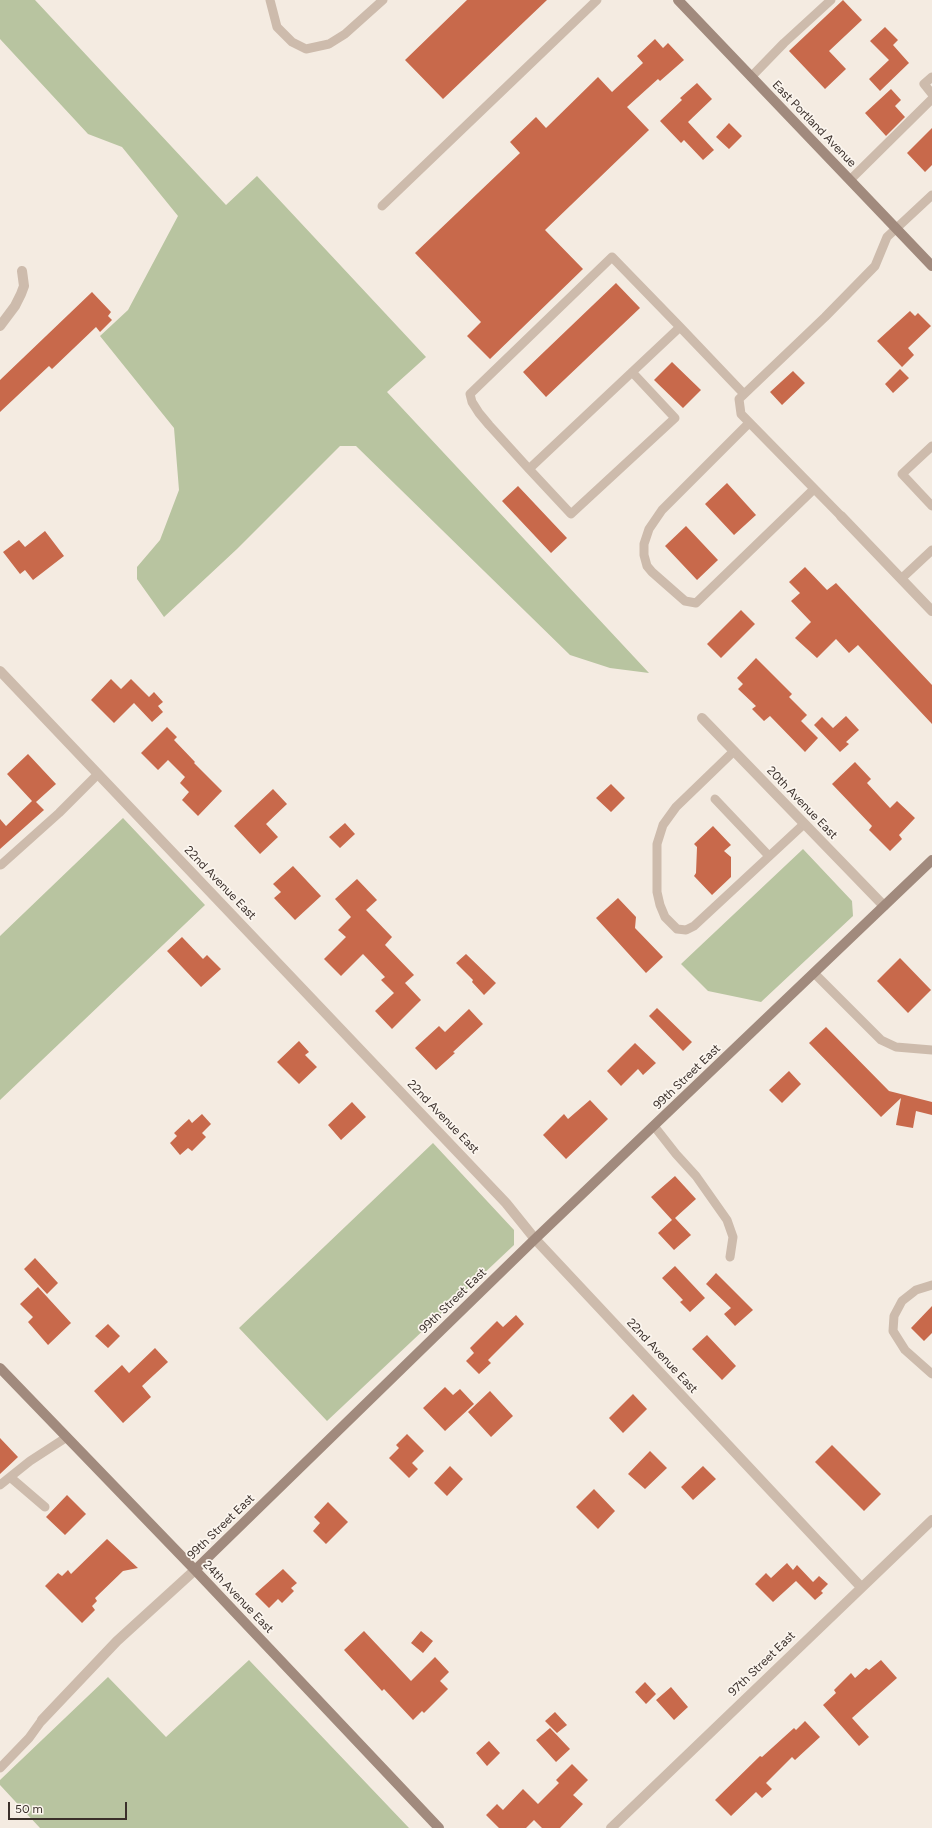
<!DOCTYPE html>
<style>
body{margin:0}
#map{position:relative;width:932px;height:1828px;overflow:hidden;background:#f4ebe1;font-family:Figtree,sans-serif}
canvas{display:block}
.scale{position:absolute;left:8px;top:1802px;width:119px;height:18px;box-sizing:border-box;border:2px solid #3b302b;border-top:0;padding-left:5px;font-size:12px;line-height:14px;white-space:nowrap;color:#3b302b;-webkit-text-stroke:3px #fbf5ee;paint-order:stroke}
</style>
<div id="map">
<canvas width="932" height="1828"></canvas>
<div class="scale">50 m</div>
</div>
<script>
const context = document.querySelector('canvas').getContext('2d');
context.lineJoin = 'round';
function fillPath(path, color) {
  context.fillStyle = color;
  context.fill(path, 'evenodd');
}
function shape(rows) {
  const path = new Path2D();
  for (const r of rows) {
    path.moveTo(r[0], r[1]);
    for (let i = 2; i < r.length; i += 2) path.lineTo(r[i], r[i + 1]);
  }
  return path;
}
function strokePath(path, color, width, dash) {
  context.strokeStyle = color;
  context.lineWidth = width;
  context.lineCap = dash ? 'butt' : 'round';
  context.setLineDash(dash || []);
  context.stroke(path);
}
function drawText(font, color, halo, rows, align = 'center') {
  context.font = font + ' Figtree,sans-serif';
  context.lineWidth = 3.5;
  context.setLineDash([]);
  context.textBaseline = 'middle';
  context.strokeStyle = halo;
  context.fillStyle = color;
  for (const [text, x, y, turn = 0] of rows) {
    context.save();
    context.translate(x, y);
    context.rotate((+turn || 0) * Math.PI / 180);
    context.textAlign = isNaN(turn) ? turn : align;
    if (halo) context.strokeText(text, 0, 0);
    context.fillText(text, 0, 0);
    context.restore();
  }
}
fillPath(shape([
 [0,0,35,0,226,205,257,176,426,357,387,392,649,673,610,668,570,655,356,446,340,446,237,549,164,617,137,579,137,567,160,540,179,490,174,428,100,336,128,310,178,216,122,147,88,134,0,39],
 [123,818,205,905,0,1100,0,936],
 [803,849,852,901,853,916,761,1002,708,991,681,964],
 [433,1143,514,1230,514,1245,327,1421,239,1328],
 [249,1660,409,1828,40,1828,0,1785,0,1780,108,1677,166,1737]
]), '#b8c4a0');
fillPath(shape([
 [467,0,547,0,443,99,405,60],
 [843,0,862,20,829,51,846,69,825,89,789,51],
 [885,27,898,40,893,45,909,63,880,91,869,79,889,60,870,41],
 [655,39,663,48,668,43,684,60,660,81,658,79,627,107,649,130,545,230,583,269,490,359,467,336,481,322,415,253,520,153,510,142,536,117,546,128,598,77,612,92,643,63,637,56],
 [697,83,712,99,688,122,714,150,703,160,684,140,681,143,660,121,682,100,680,98],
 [891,89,901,100,895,106,905,117,886,136,865,113],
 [729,123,742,136,729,149,716,137],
 [932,128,932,165,925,172,907,153],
 [616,283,640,308,546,397,523,372],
 [92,292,111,312,108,316,112,320,100,332,96,327,52,369,49,366,0,412,0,380],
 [910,311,915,316,918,313,931,326,908,348,914,355,902,367,877,341],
 [672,362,701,390,683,408,654,380],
 [900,369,909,378,893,393,885,384],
 [793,371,805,383,782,405,770,392],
 [727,483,756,515,734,535,705,504],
 [518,486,567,538,551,553,502,501],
 [686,526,718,560,697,580,665,546],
 [45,531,64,556,33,580,25,570,20,574,3,552,19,540,25,547],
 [805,567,827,590,836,583,932,685,932,724,858,645,849,653,836,639,817,658,795,638,811,622,791,601,800,593,789,582],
 [741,610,755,624,721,658,707,644],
 [756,658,792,694,789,697,807,715,801,721,818,738,805,752,770,716,764,721,752,709,756,706,738,689,743,684,737,678],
 [111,679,121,689,131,679,149,697,154,692,163,702,158,706,163,712,152,722,134,703,114,723,91,700],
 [846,716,859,730,846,742,849,744,840,752,814,725,822,717,833,728],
 [167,727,177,737,174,740,195,762,194,763,222,791,198,816,182,800,189,792,180,783,185,777,168,760,158,770,141,753],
 [28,754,56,784,36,802,44,810,0,849,0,819,6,826,32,801,7,774],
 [855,762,871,779,867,783,890,808,897,801,915,818,899,835,902,839,890,851,869,830,872,826,832,784],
 [611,784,625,798,611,812,596,798],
 [273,789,287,804,266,824,278,837,260,854,234,826],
 [345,823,355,834,340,848,329,837],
 [713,826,731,845,724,851,731,857,731,877,712,895,694,876,696,873,697,847,694,844],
 [293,866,321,896,295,920,274,898,281,892,273,884],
 [357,879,377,900,366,910,392,937,385,945,414,975,405,983,421,1000,392,1029,375,1011,394,993,381,980,385,977,363,954,341,976,324,959,346,937,338,930,351,917,335,899],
 [618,898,636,917,635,928,663,957,646,973,596,918],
 [182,937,203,959,207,955,221,969,201,987,167,951],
 [466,954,496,983,484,995,472,982,473,980,456,963],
 [900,958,931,990,908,1013,877,981],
 [657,1008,692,1042,683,1051,649,1016],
 [469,1009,483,1024,453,1052,455,1053,436,1070,415,1048,439,1026,445,1032],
 [826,1027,889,1091,932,1102,932,1115,916,1111,913,1128,896,1125,901,1098,881,1117,809,1043],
 [299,1041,309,1052,305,1055,317,1067,299,1084,277,1062],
 [635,1043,656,1063,643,1075,638,1069,621,1086,607,1071],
 [789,1071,801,1084,782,1103,769,1090],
 [590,1100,608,1119,566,1159,543,1135,564,1114,568,1119],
 [352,1102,366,1117,341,1140,328,1125],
 [202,1114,211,1124,202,1133,206,1137,192,1151,188,1148,180,1155,170,1143,177,1136,174,1133,189,1119,192,1123],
 [675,1176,696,1199,675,1218,691,1235,674,1250,658,1233,672,1220,651,1197],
 [35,1258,58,1283,47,1294,24,1269],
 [675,1266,705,1298,690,1312,680,1302,683,1300,662,1278],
 [716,1273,753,1310,735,1326,724,1314,731,1308,706,1284],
 [38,1287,71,1323,48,1345,28,1322,33,1317,20,1304],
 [932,1306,932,1333,924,1341,911,1328],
 [516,1315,524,1324,488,1360,491,1363,479,1374,466,1361,474,1353,470,1348,497,1321,503,1327],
 [108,1324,120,1336,108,1348,95,1336],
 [707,1335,736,1366,722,1380,692,1349],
 [155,1348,168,1362,142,1386,151,1397,123,1423,94,1391,122,1365,129,1373],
 [445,1387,453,1395,460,1389,474,1404,445,1431,423,1408],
 [490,1391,513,1416,491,1437,468,1412],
 [633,1394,647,1409,623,1433,609,1418],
 [407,1434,424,1451,412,1463,418,1469,409,1478,389,1458,399,1448,396,1445],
 [0,1438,18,1457,0,1474],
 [832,1445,881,1494,864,1511,815,1462],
 [650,1451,667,1468,645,1489,628,1474],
 [450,1466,463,1479,447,1496,434,1483],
 [703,1466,716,1479,693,1500,681,1487],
 [594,1489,615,1511,598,1529,576,1507],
 [67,1495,86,1514,65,1535,46,1517],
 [328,1502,348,1522,326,1544,313,1531,320,1523,314,1517],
 [107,1539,138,1568,123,1571,95,1598,97,1601,92,1606,95,1610,82,1623,45,1586,58,1573,62,1576,68,1570,71,1574],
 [787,1563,793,1570,797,1565,813,1582,819,1576,828,1584,821,1591,823,1593,815,1600,796,1581,773,1602,755,1584,766,1573,771,1578],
 [283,1569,297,1583,291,1588,294,1591,282,1603,278,1599,269,1608,255,1594],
 [364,1631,411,1681,435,1657,449,1672,440,1681,448,1689,424,1713,422,1711,413,1720,384,1689,382,1691,344,1650],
 [421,1631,433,1641,423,1653,411,1643],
 [881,1660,897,1678,852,1718,869,1737,859,1746,823,1705,836,1693,834,1690,851,1673,855,1678,866,1668,869,1670],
 [645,1682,656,1694,646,1704,635,1692],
 [671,1687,688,1707,674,1720,656,1700],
 [555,1712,567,1725,557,1733,545,1721],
 [805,1721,820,1737,795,1760,792,1757,766,1783,772,1789,762,1798,756,1792,731,1816,715,1800,760,1756,762,1757,794,1728,796,1730],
 [550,1728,570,1749,556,1762,536,1740],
 [489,1741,500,1753,487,1766,476,1753],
 [572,1764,588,1780,573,1795,583,1804,560,1828,542,1828,534,1820,526,1828,499,1828,486,1815,497,1804,503,1810,523,1789,538,1804,559,1783,556,1780]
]), '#c8694b');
strokePath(shape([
 [270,0,277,27,292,42,306,49,329,44,345,34,383,0],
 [751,77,784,43,831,0],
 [932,77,924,84,932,94],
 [850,180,932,99],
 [382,206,597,0],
 [680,327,529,469,489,425,479,413,472,402,470,394,612,257,680,327,744,394],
 [749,423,662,510,649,529,644,544,644,555,647,566,652,572,685,601,696,603,814,489],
 [932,446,902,474,932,506],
 [529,469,571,514,675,418,632,372],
 [841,516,741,414,739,399,825,317,875,266,887,237,932,195],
 [901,579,932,550],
 [734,751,676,807,663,825,657,844,657,892,660,905,665,917,677,929,686,930,694,926,804,824],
 [715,799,769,856],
 [1,865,59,813,98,774],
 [814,973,881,1040,896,1047,932,1050],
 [654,1126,676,1154,696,1176,727,1220,733,1237,730,1257],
 [932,1285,916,1290,902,1301,894,1316,893,1331,905,1350,932,1374],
 [10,1477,45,1507],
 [0,1485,30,1461,67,1437],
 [0,1768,29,1738,42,1720]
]), '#cdbbac', 9);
strokePath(shape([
 [0,326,15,306,21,294,24,286,22,271],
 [841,516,932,611],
 [0,671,506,1203,535,1239,861,1587],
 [702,718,884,906],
 [42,1720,117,1641,195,1570],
 [611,1828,932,1520]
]), '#cdbbac', 10);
strokePath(shape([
 [678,0,932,266],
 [0,1368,195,1570,439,1828],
 [195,1570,535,1239,932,860]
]), '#a18a7d', 10);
drawText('12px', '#3b302b', '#fbf5ee', [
 ["East Portland Avenue",814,124,46],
 ["20th Avenue East",802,803,46],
 ["22nd Avenue East",220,883,46],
 ["99th Street East",687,1077,-44],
 ["22nd Avenue East",443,1117,46],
 ["99th Street East",453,1301,-44],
 ["22nd Avenue East",662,1356,47],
 ["99th Street East",221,1527,-44],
 ["24th Avenue East",238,1597,46],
 ["97th Street East",762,1664,-44]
]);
</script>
